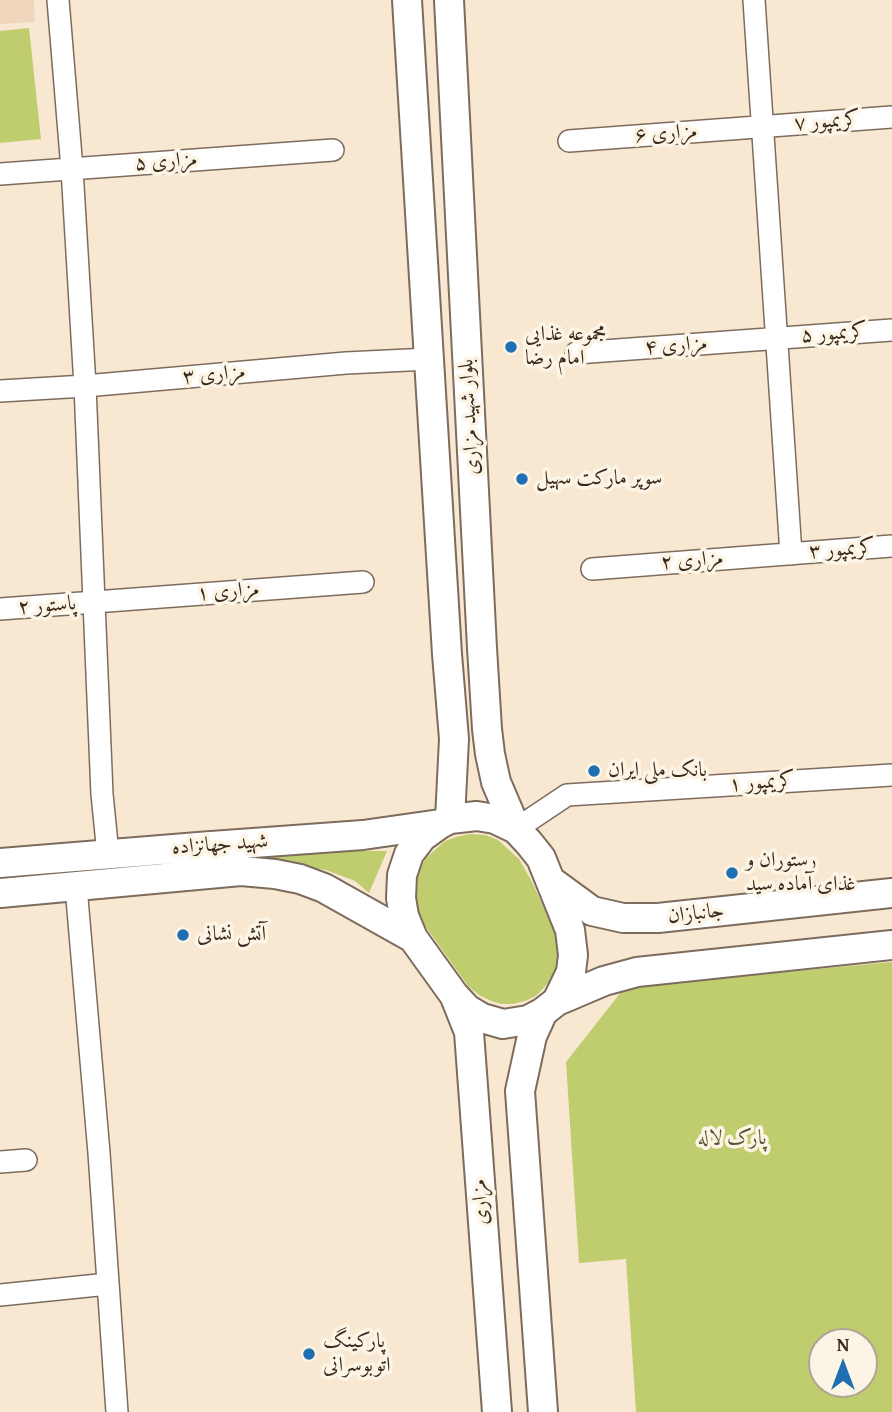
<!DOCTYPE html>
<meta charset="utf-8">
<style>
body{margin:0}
#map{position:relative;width:892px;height:1412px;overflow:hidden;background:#f8e8d2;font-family:"Gentium Book Plus",serif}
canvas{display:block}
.north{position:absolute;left:808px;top:1328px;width:70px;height:70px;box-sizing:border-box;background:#fcf5e5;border:2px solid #afa495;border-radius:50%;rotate:0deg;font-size:19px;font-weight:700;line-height:28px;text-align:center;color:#3b2a1e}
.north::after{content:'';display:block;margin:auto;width:24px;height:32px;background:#1f6fb2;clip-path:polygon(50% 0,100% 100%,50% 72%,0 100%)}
</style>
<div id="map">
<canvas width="892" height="1412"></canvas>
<div class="north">N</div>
</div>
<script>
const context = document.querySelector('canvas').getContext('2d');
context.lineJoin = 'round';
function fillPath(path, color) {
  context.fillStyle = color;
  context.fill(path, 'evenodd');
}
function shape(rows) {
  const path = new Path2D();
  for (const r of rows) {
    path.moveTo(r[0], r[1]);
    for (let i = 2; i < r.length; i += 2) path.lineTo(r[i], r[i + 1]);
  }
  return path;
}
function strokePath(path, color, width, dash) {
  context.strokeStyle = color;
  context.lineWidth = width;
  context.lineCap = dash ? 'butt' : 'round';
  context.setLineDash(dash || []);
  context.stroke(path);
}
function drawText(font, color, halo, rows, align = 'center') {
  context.font = font + ' "Gentium Book Plus",Amiri,serif';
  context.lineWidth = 7;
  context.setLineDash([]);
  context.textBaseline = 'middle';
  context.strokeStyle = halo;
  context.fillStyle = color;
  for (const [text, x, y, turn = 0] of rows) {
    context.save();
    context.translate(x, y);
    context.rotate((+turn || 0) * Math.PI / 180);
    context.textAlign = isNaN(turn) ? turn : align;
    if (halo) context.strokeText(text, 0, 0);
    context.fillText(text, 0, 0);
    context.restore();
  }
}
fillPath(shape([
 [0,0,34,0,35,22,0,24]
]), '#efd6bc');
fillPath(shape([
 [29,28,41,139,0,143,0,31],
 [470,834,486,835,498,840,519,859,532,882,555,932,558,947,558,964,553,978,536,996,525,1001,513,1004,501,1004,491,1001,479,995,468,986,425,926,416,910,414,897,415,881,418,871,426,858,445,841,456,837],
 [266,850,387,851,369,893,355,881,326,870,219,855],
 [892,962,892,1412,636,1412,626,1259,579,1263,566,1062,625,987],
 [822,1342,864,1342,864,1384,822,1384]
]), '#c0cd6f');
const street = shape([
 [58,0,72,169,85,386,102,794,108,854],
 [754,0,791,554],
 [569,141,892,117],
 [0,174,333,150],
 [576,353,892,330],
 [0,391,85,386,346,363,429,359],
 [592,569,892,546],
 [0,609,363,582],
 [516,829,567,795,892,775],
 [76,887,99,1153,117,1412],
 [0,1162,26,1160],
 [0,1295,108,1284]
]);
const secondary = shape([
 [407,0,447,654,454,739,450,819],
 [449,0,482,648,487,729,490,754,496,782,516,829],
 [477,816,495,819,516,829,529,843,541,858,570,930,573,955,571,972,557,1001,543,1012,528,1020,503,1024,482,1018,467,1009,454,995,413,938,404,916,401,898,402,875,409,854,422,837,440,824,450,819,477,816],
 [0,863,198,847,363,835,440,824],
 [551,881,592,911,623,918,658,918,892,893],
 [0,893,241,871,275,874,300,879,324,888,413,938],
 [455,997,469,1032,497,1412],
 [557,1001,604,981,637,972,892,945],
 [543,1012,532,1036,520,1091,543,1412]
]);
strokePath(street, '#7d6c5d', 24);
strokePath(secondary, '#7d6c5d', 32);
strokePath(street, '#fff', 21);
strokePath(secondary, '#fff', 28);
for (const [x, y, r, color] of [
 [511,347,7,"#1f6fb2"],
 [522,479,7,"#1f6fb2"],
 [594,771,7,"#1f6fb2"],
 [732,873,7,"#1f6fb2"],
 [183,935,7,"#1f6fb2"],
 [309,1354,7,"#1f6fb2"]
]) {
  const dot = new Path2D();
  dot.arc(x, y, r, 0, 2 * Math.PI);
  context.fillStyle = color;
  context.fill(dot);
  strokePath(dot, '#fcf5e5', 2.5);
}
drawText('21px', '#3b2a1e', '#fcf5e5', [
 ["کریمپور ۷",827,122,-4],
 ["مزاری ۶",666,134,-4],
 ["مزاری ۵",166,162,-4],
 ["کریمپور ۵",834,334,-4],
 ["مزاری ۴",676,346,-4],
 ["مزاری ۳",214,375,-5],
 ["بلوار شهید مزاری",470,417,-93],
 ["کریمپور ۳",842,550,-4],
 ["مزاری ۲",692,561,-4],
 ["مزاری ۱",228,592,-4],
 ["پاستور ۲",47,606,-4],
 ["کریمپور ۱",762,783,-4],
 ["شهید جهانزاده",220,845,-4],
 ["جانبازان",696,914,-6],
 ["مزاری",481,1202,-94]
]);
drawText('21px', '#3b2a1e', '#fcf5e5', [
 ["مجموعه غذایی",525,335],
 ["امام رضا",525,359],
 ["سوپر مارکت سهیل",536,479],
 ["بانک ملی ایران",608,771],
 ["رستوران و",746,861],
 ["غذای آماده سید",746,885],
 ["آتش نشانی",197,935],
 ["پارکینگ",323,1342],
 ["اتوبوسرانی",323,1366]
], 'left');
drawText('21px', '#5c5332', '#fcf5e5', [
 ["پارک لاله",732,1139]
]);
</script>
